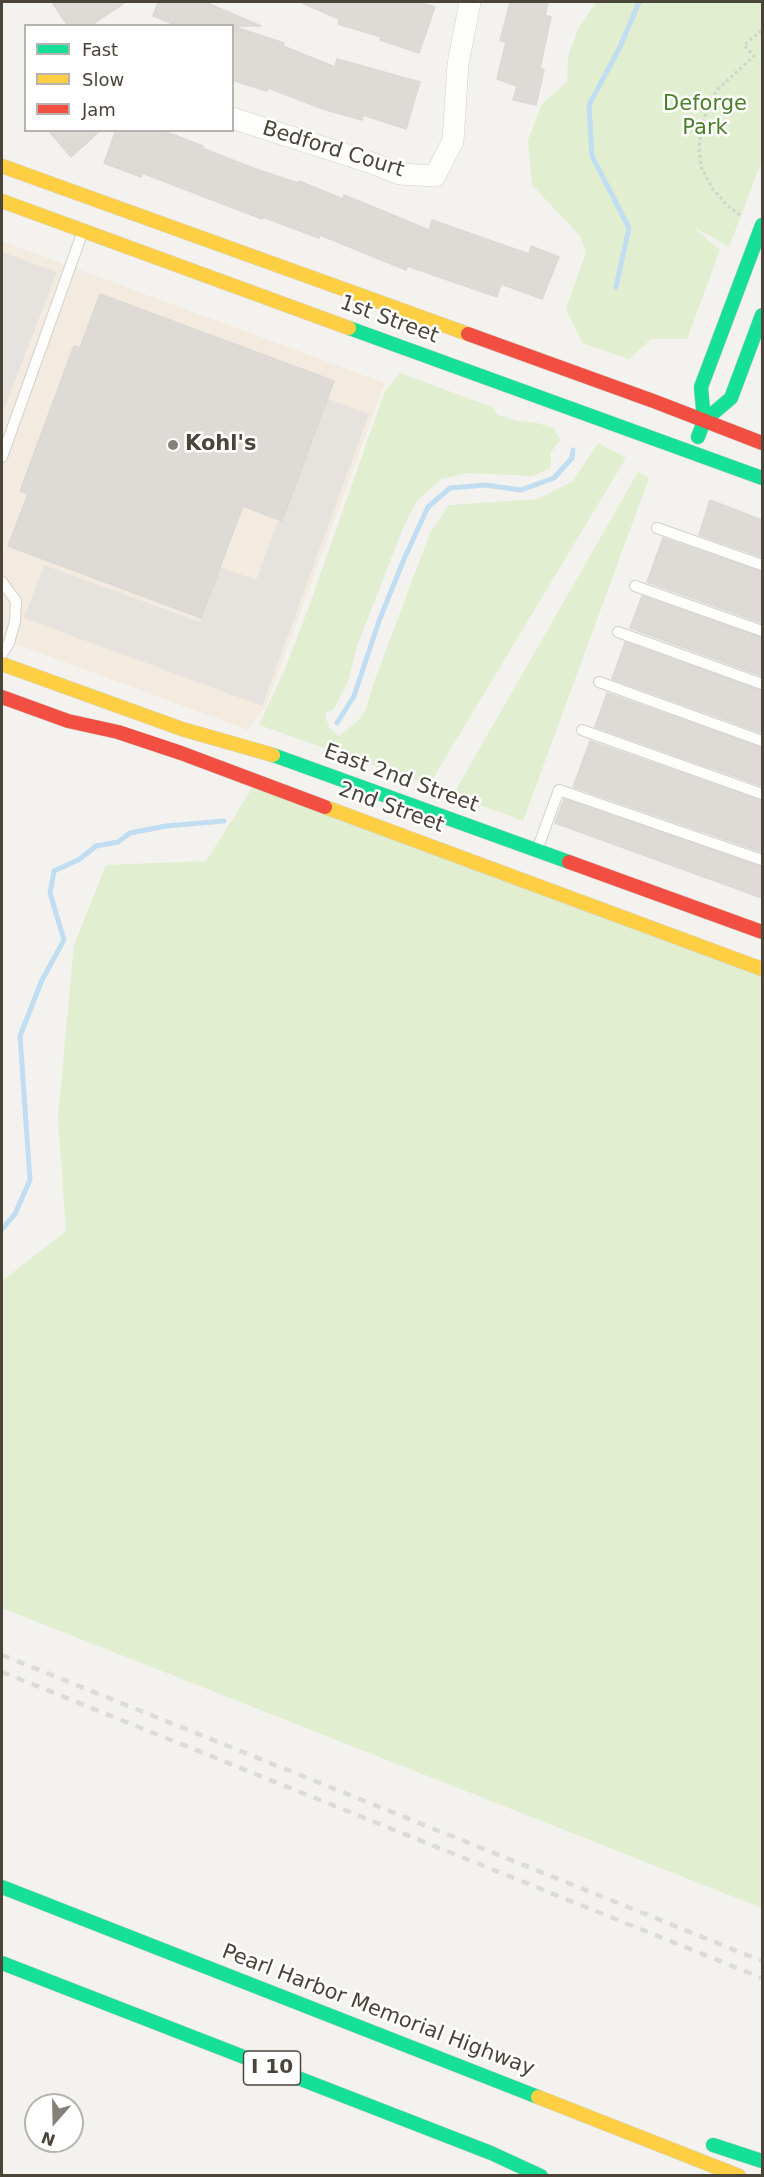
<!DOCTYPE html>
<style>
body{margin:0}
#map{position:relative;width:764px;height:2177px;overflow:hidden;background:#f4f2ee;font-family:"DejaVu Sans",sans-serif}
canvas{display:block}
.frame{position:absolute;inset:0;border:3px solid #4b4439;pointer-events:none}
.legend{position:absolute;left:24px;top:24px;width:210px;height:108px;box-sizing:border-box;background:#fff;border:2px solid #b7b4b0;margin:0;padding:8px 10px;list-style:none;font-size:18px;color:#4b4439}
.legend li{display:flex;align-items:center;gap:12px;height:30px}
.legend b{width:30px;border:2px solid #b7b4b0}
.north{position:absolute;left:24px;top:2093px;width:60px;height:60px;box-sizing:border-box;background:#fff;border:2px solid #b7b4b0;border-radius:50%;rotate:200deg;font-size:16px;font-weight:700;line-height:24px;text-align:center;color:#4b4439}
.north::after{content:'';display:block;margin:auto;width:21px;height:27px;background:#868178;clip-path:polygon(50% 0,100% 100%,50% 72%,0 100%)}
</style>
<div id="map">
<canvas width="764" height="2177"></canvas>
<div class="frame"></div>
<ul class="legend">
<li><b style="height:8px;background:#16e098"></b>Fast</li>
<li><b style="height:8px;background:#ffcf43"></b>Slow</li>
<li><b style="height:8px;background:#f24e42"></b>Jam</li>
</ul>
<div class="north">N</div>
</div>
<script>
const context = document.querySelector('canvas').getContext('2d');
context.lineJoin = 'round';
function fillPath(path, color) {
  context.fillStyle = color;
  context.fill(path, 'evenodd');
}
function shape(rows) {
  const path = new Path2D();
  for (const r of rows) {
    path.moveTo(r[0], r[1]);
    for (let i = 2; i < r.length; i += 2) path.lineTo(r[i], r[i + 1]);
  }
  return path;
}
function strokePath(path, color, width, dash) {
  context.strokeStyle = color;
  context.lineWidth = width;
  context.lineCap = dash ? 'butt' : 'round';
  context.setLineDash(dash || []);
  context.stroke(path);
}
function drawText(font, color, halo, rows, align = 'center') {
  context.font = font + ' "DejaVu Sans",sans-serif';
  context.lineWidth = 5;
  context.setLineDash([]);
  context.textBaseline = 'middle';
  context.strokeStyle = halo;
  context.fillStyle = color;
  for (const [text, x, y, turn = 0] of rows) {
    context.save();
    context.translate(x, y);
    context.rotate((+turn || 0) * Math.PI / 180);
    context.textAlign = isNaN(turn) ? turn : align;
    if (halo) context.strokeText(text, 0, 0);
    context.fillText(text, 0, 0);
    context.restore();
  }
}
fillPath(shape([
 [2,241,385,383,266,706,248,730,2,639]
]), '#f3ebdf');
fillPath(shape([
 [596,2,762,2,762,164,758,171,729,247,692,226,720,250,687,339,651,339,629,359,582,343,566,309,586,252,580,236,532,185,528,140,542,104,567,82,568,57,578,29],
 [400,373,492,407,498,415,517,421,533,422,554,428,560,440,551,452,551,468,532,476,468,473,441,479,416,502,403,528,357,646,348,681,334,709,325,713,329,728,339,736,358,721,366,709,374,682,430,533,449,505,538,499,573,481,598,443,626,458,429,785,259,725,284,671,307,612,385,391],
 [638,472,649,478,523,821,453,795],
 [256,782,762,966,762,1908,2,1608,2,1281,66,1231,58,1117,74,945,106,865,206,861]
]), '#e1eecf');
fillPath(shape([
 [2,252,57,272,2,414],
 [326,398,369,414,262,706,24,618,44,565,200,622,220,567,256,580,278,520,282,521]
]), '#e6e3df');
strokePath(shape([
 [616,287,629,228,592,156,589,105,620,47,639,2],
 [337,723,354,696,379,621,404,559,428,507,450,488,485,485,521,490,554,478,572,458,573,450],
 [2,1229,15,1214,30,1180,20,1036,42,980,64,940,50,893,54,871,80,859,96,846,118,842,130,833,166,826,224,821]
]), '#c0ddf1', 5);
const building = shape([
 [52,2,126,2,90,26,68,26,52,2],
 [158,2,205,2,261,26,178,26,153,16,158,2],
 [300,2,418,2,435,7,419,53,380,40,381,37,338,24,339,19,300,2],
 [510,2,548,2,545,15,551,17,540,68,544,70,536,105,513,100,517,86,497,79,506,42,500,41,510,2],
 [232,26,284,43,283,46,335,67,337,59,420,82,406,129,363,115,362,120,323,109,268,88,267,91,232,80,232,26],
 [48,130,101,130,71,157,48,130],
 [116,130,161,130,203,146,202,148,253,168,298,183,299,181,343,199,344,195,429,230,432,220,529,254,531,246,559,257,542,299,501,284,497,297,407,266,406,270,320,235,319,238,263,217,262,219,142,173,141,177,104,163,116,130],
 [100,294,334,381,282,521,243,506,201,618,8,546,28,494,20,491,74,346,80,348,100,294],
 [710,500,762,520,762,557,699,535,710,500],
 [663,538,762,572,762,623,647,582,663,538],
 [642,596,762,638,762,676,630,628,642,596],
 [625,642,762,691,762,733,612,679,625,642],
 [607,693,762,748,762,786,595,727,607,693],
 [590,741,762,801,762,852,573,787,590,741],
 [564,799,762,867,762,898,555,823,564,799]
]);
fillPath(building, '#dedbd6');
strokePath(building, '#dcd9d4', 1.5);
const lane = shape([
 [2,457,83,231],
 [657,528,762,565],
 [2,582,16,601,15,621,9,643,2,654],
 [635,586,762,631],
 [618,632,762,684],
 [599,682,762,741],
 [582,730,762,794],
 [537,850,559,790,762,860]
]);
const street = shape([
 [232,118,372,163,400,174,435,176,453,141,458,64,470,2]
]);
const fast = shape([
 [349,328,762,478],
 [704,421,731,398,762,315],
 [698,437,704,421,701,387,762,225],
 [273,755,569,862],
 [2,1887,538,2097],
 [2,1963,491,2153,541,2176],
 [713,2145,762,2161]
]);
const slow = shape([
 [2,166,468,334],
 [2,201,349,328],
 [2,664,182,729,273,755],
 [325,807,762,969],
 [538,2097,739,2176]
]);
const jam = shape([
 [468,334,656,402,762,443],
 [2,697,68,721,118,732,181,753,325,807],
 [569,862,762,932]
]);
strokePath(lane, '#d2d0cb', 12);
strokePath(street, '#d2d0cb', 22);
strokePath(fast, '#d3cfc5', 15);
strokePath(slow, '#d3cfc5', 15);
strokePath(jam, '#d3cfc5', 15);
strokePath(shape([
 [740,215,728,206,712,188,701,167,699,148,702,123,716,91,754,56,744,45,762,30]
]), '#d3d2cc', 3, [3, 3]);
strokePath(lane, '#fdfdfc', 10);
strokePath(street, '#fdfdfc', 21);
strokePath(fast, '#16e098', 14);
strokePath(slow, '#ffcf43', 14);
strokePath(jam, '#f24e42', 14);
strokePath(shape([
 [2,1655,762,1961],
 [2,1672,762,1978]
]), '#dbdbda', 4.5, [8, 8]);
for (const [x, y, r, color] of [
 [173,445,6,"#868178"]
]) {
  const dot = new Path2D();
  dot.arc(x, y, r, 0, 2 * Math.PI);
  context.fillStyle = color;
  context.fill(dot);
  strokePath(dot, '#fff', 2);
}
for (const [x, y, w] of [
 [272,2068,57]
]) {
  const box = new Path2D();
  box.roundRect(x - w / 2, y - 17, w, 34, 4.5);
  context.fillStyle = '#fff';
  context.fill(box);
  strokePath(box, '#4b4439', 1.5);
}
drawText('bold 20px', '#4b4439', null, [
 ["I 10",272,2068]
]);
drawText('21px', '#4a7f2a', '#fff', [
 ["Deforge",705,105],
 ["Park",705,129]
]);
drawText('21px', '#4b4439', '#fff', [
 ["Bedford Court",333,150,17],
 ["1st Street",389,320,20],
 ["East 2nd Street",401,779,20],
 ["2nd Street",391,808,20],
 ["Pearl Harbor Memorial Highway",378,2011,21]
]);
drawText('bold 21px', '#4b4439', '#fff', [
 ["Kohl's",185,445]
], 'left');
</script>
